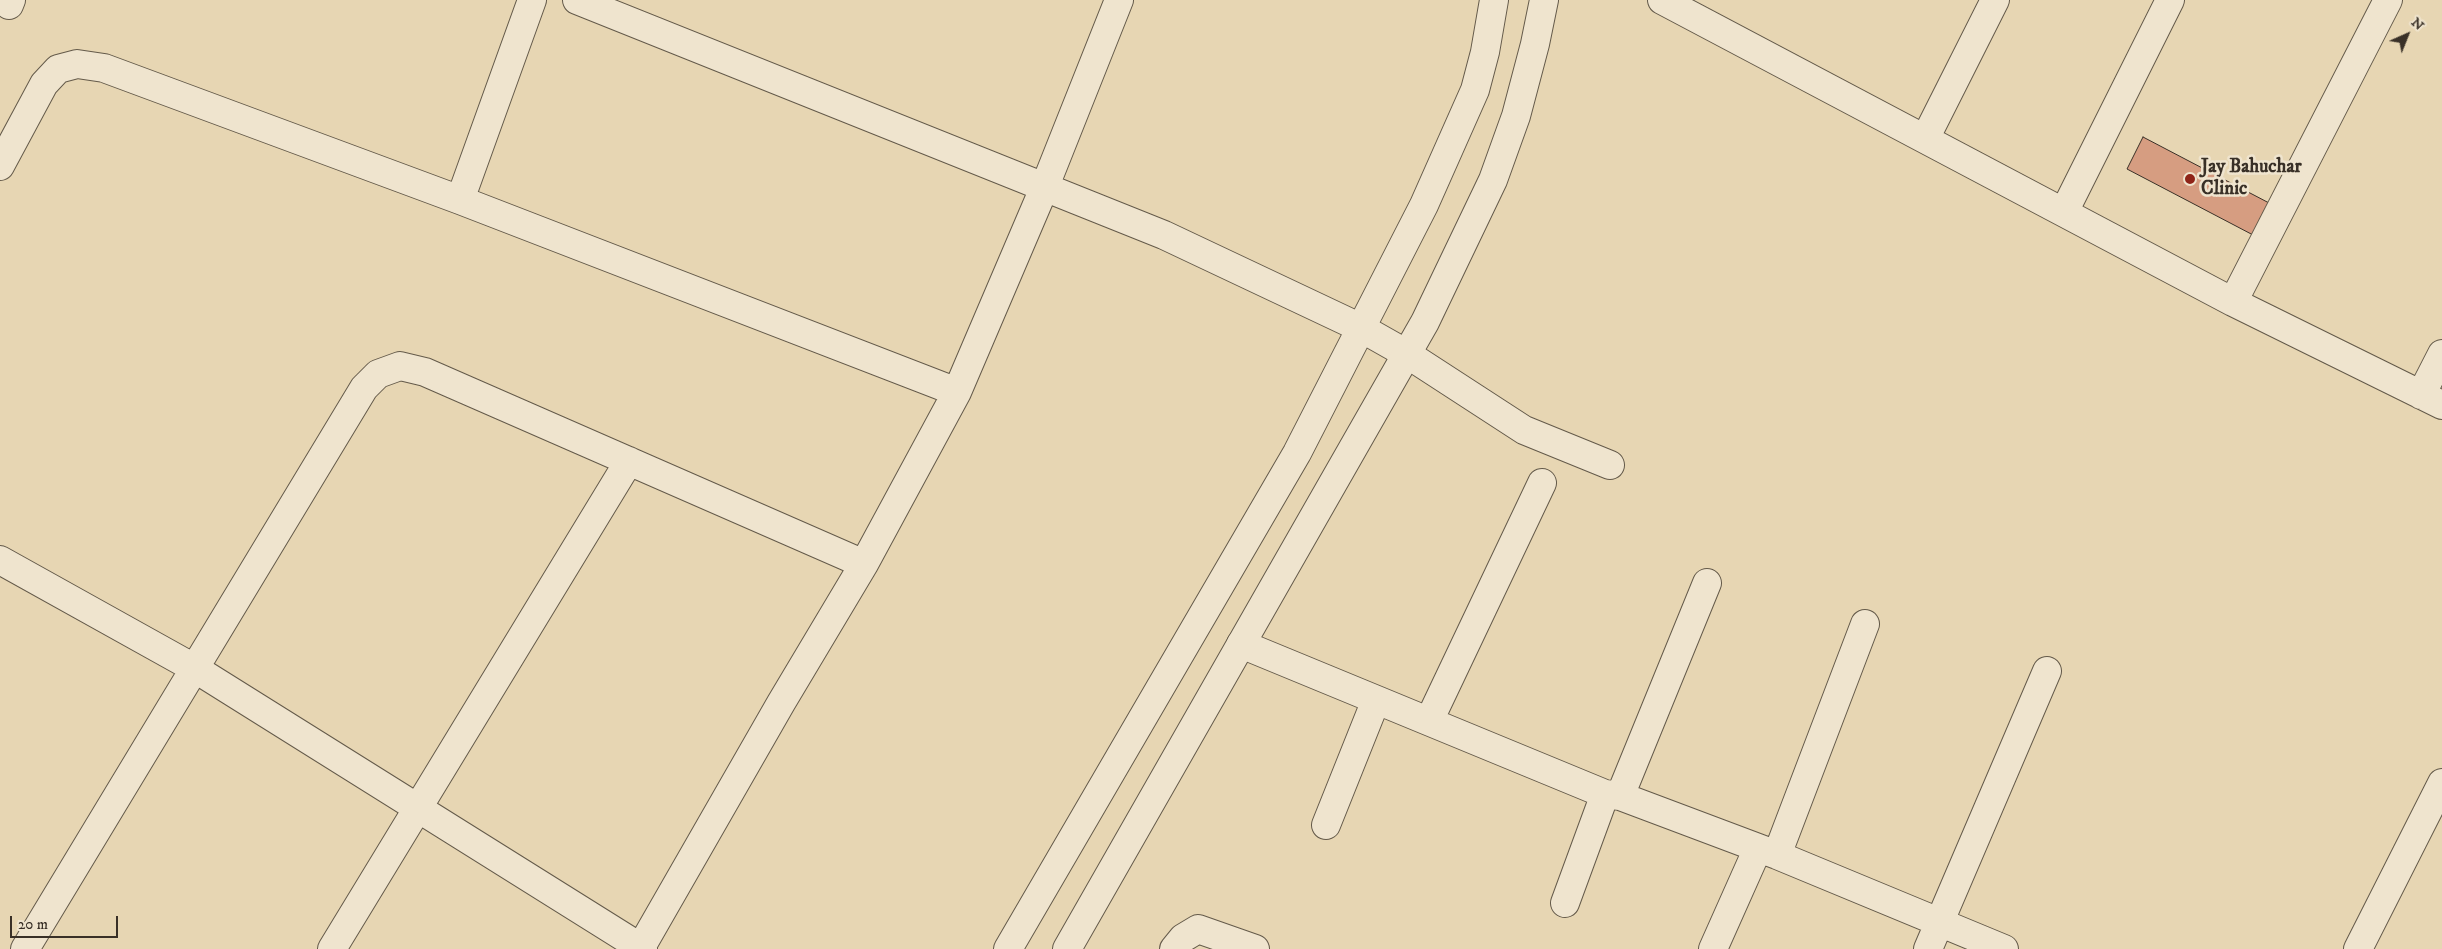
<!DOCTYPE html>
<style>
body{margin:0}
#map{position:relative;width:2442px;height:949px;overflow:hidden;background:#e7d6b3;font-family:"IM FELL DW Pica",serif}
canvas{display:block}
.north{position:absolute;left:2382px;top:10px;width:50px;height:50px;-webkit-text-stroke:4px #efe4ce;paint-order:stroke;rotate:44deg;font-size:14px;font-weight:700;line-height:20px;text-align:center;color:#393027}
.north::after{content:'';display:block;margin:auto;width:18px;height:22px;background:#393027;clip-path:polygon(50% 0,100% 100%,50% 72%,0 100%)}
.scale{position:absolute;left:10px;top:916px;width:108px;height:22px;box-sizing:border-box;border:2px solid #393027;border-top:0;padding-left:6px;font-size:15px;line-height:18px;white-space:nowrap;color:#393027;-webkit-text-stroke:4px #efe4ce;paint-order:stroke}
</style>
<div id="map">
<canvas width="2442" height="949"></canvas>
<div class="north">N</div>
<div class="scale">20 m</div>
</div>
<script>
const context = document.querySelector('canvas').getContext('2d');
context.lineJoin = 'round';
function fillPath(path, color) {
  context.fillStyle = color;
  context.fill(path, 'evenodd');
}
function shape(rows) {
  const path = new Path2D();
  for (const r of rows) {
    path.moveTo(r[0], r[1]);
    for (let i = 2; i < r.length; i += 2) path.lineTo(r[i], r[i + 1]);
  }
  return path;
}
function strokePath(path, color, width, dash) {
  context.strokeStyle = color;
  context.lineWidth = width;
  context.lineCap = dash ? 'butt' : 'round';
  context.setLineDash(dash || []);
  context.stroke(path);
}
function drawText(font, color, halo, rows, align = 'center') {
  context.font = font + ' "IM FELL DW Pica",serif';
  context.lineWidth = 5;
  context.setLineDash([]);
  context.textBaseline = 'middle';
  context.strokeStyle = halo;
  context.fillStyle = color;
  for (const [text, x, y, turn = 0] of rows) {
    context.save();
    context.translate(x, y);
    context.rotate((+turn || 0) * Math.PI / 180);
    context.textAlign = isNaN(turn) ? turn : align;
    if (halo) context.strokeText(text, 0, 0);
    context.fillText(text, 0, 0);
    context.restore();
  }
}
const building = shape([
 [2143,137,2271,204,2255,236,2127,169,2143,137]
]);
fillPath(building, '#d69d81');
strokePath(building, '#393027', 1);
const minor = shape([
 [577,0,1164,235,1361,328,1407,354,1524,430,1610,465],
 [1662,0,2233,302,2442,405],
 [9,5,11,0],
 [1925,139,1995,0],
 [0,166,44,84,58,69,77,64,104,68,460,200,957,392],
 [460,200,532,0],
 [2064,212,2170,0],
 [2233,302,2388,0],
 [2421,395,2442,354],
 [0,560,194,668,643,949],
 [1241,644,1605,794,1620,796,1777,855,2004,949],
 [1429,721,1542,483],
 [1620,796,1707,583],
 [1326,825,1376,700],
 [1777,855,1865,624],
 [1565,903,1605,794],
 [25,949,364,388,378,374,400,366,425,372,864,564],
 [332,949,629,461],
 [640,949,781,703,864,564,957,392,1045,186,1119,0],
 [1174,949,1183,938,1198,929,1255,949],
 [1713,949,1758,848],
 [1928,949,2047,671],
 [2358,949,2442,783]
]);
const tertiary = shape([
 [1008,949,1297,453,1424,205,1475,90,1485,52,1494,0],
 [1067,949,1425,322,1493,180,1516,116,1535,44,1544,0]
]);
strokePath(minor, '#645a4a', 30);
strokePath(tertiary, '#645a4a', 30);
strokePath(minor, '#efe4ce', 28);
strokePath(tertiary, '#efe4ce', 28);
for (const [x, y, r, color] of [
 [2190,179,6,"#8f2418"]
]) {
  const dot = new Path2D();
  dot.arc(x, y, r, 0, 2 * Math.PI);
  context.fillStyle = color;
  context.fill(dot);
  strokePath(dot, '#efe4ce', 2);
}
drawText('bold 19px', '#393027', '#efe4ce', [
 ["Jay Bahuchar",2201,168],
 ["Clinic",2201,190]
], 'left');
</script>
